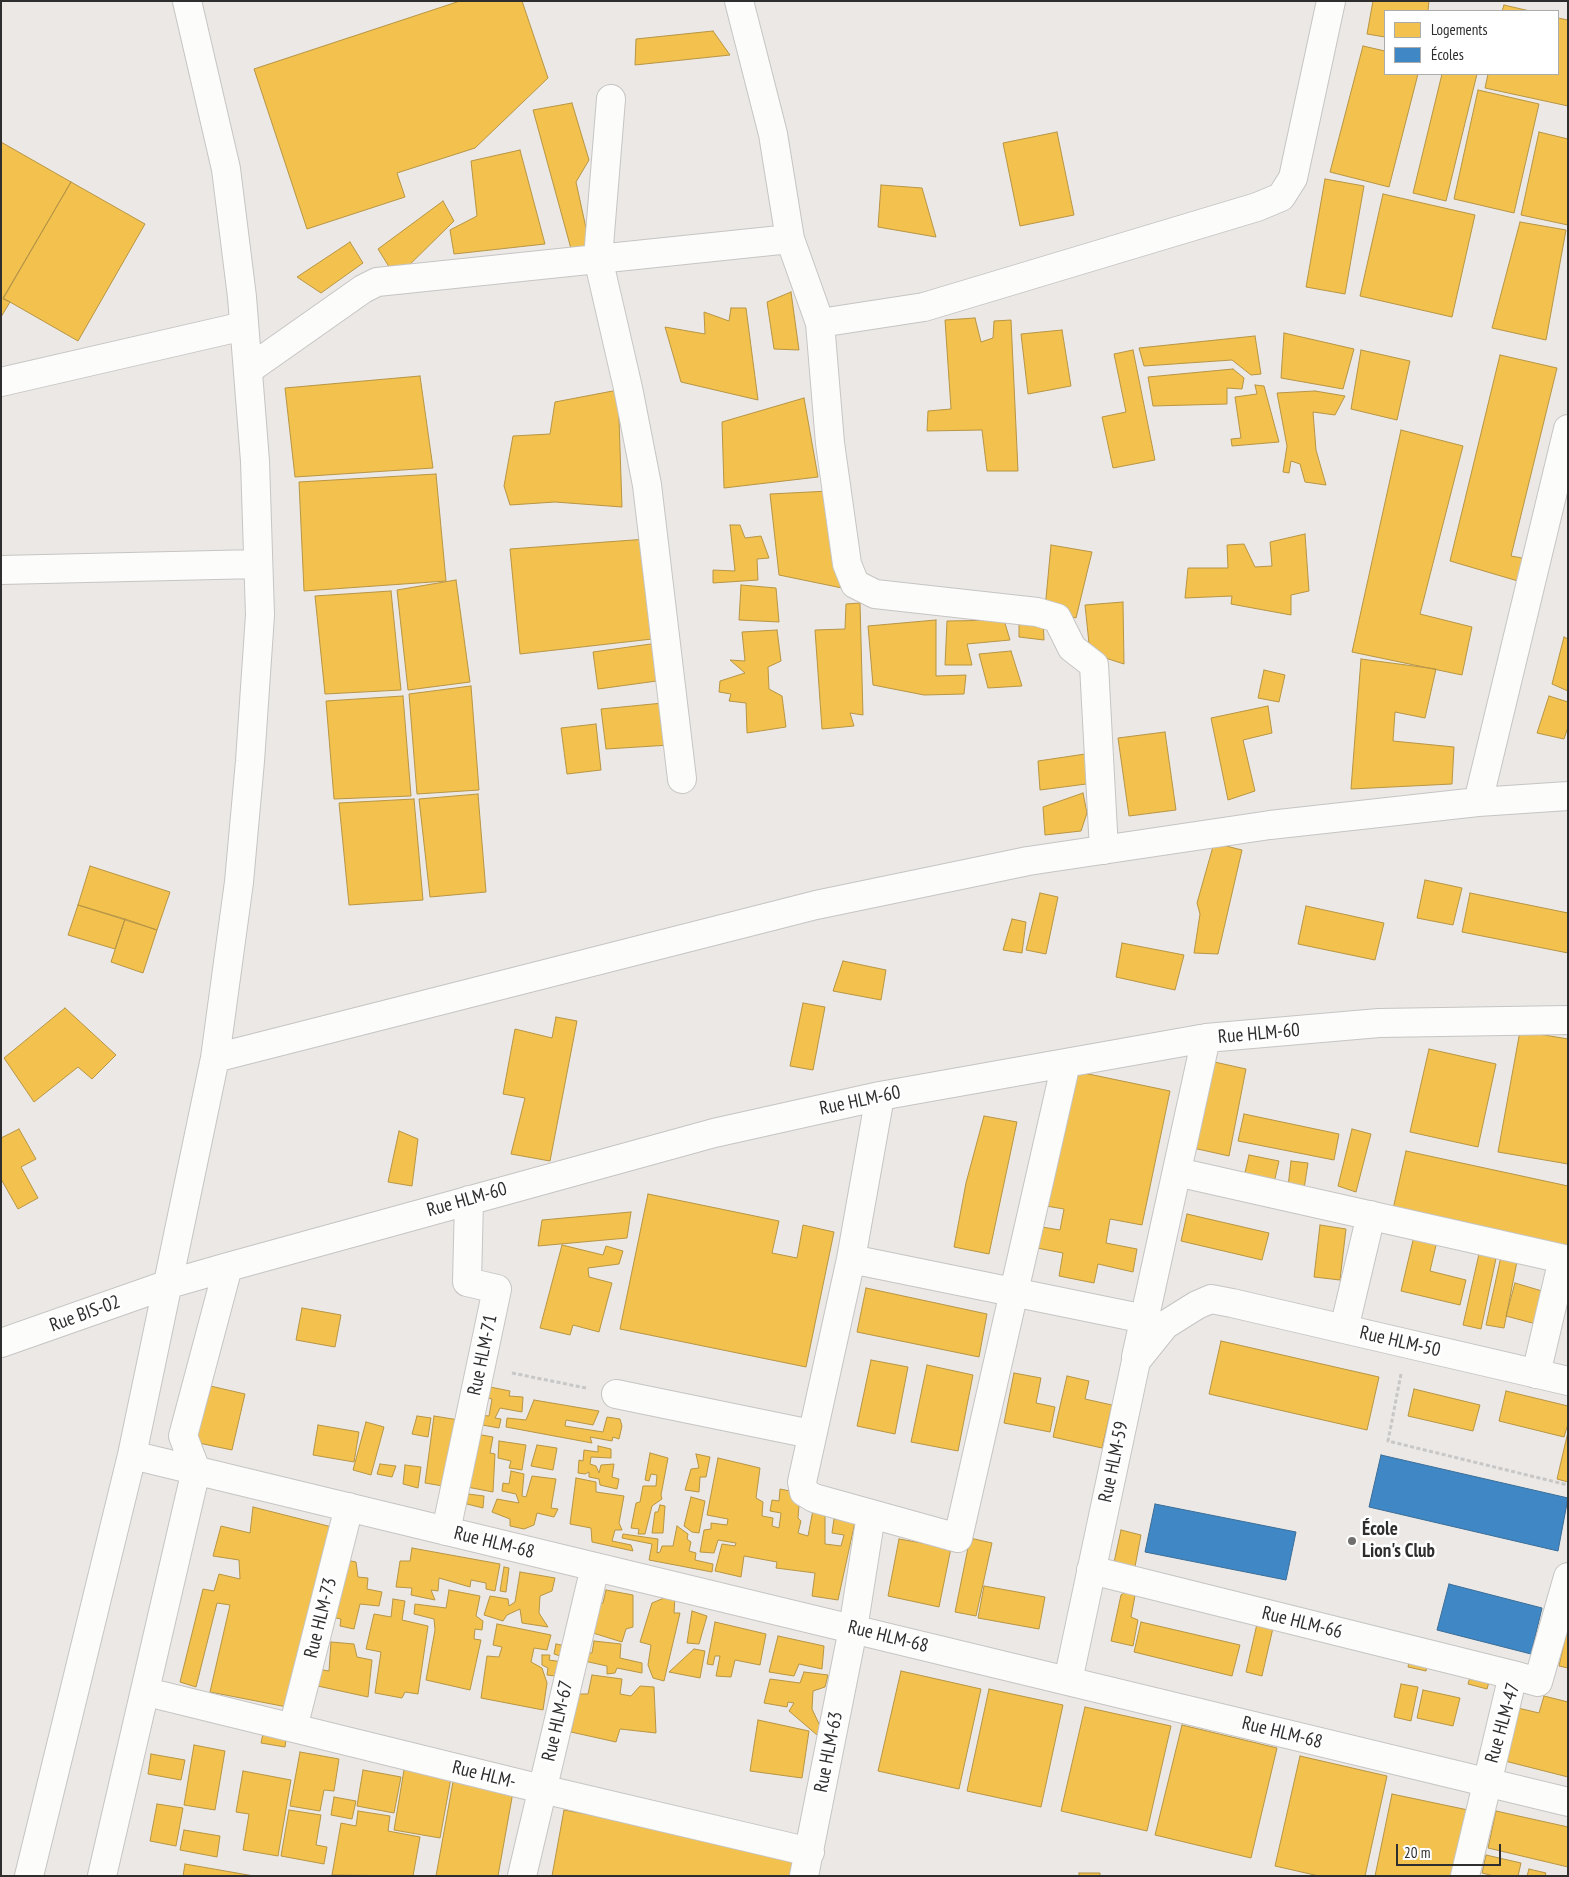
<!DOCTYPE html>
<meta charset="utf-8">
<style>
body{margin:0}
#map{position:relative;width:1569px;height:1877px;overflow:hidden;background:#ebe8e5;font-family:"PT Sans Narrow",sans-serif}
canvas{display:block}
.frame{position:absolute;inset:0;border:2px solid #2e2e2e;pointer-events:none}
.legend{position:absolute;left:1384px;top:10px;width:175px;height:65px;box-sizing:border-box;background:#fff;border:1px solid #ababab;margin:0;padding:6px 9px;list-style:none;font-size:15px;color:#2e2e2e}
.legend li{display:flex;align-items:center;gap:10px;height:25px}
.legend b{width:25px;border:1px solid #ababab}
.scale{position:absolute;left:1396px;top:1844px;width:105px;height:22px;box-sizing:border-box;border:2px solid #2e2e2e;border-top:0;padding-left:6px;font-size:15px;line-height:18px;white-space:nowrap;color:#2e2e2e;-webkit-text-stroke:4px #fff;paint-order:stroke}
</style>
<div id="map">
<canvas width="1569" height="1877"></canvas>
<div class="frame"></div>
<ul class="legend">
<li><b style="height:14px;background:#f2c14e"></b>Logements</li>
<li><b style="height:14px;background:#3f88c5"></b>Écoles</li>
</ul>
<div class="scale">20 m</div>
</div>
<script>
const context = document.querySelector('canvas').getContext('2d');
context.lineJoin = 'round';
function fillPath(path, color) {
  context.fillStyle = color;
  context.fill(path, 'evenodd');
}
function shape(rows) {
  const path = new Path2D();
  for (const r of rows) {
    path.moveTo(r[0], r[1]);
    for (let i = 2; i < r.length; i += 2) path.lineTo(r[i], r[i + 1]);
  }
  return path;
}
function strokePath(path, color, width, dash) {
  context.strokeStyle = color;
  context.lineWidth = width;
  context.lineCap = dash ? 'butt' : 'round';
  context.setLineDash(dash || []);
  context.stroke(path);
}
function drawText(font, color, halo, rows, align = 'center') {
  context.font = font + ' "PT Sans Narrow",sans-serif';
  context.lineWidth = 5;
  context.setLineDash([]);
  context.textBaseline = 'middle';
  context.strokeStyle = halo;
  context.fillStyle = color;
  for (const [text, x, y, turn = 0] of rows) {
    context.save();
    context.translate(x, y);
    context.rotate((+turn || 0) * Math.PI / 180);
    context.textAlign = isNaN(turn) ? turn : align;
    if (halo) context.strokeText(text, 0, 0);
    context.fillText(text, 0, 0);
    context.restore();
  }
}
const homes = shape([
 [460,1,522,1,548,78,475,148,397,173,405,197,307,229,254,69,460,1],
 [1373,1,1429,1,1428,11,1385,11,1385,37,1367,34,1373,1],
 [1504,5,1530,11,1502,11,1504,5],
 [1558,18,1568,20,1568,106,1485,88,1488,74,1558,74,1558,18],
 [713,31,730,55,635,65,636,39,713,31],
 [1363,46,1385,51,1385,74,1418,74,1389,187,1330,172,1363,46],
 [1442,74,1477,74,1446,201,1413,193,1442,74],
 [1478,90,1539,104,1514,213,1454,199,1478,90],
 [572,103,589,160,576,182,591,251,573,256,533,110,572,103],
 [1057,132,1074,215,1020,226,1003,143,1057,132],
 [1539,132,1568,139,1568,225,1521,215,1539,132],
 [1,142,71,182,3,299,10,302,1,317,1,142],
 [520,150,545,244,454,254,450,230,477,216,471,161,520,150],
 [1325,179,1364,186,1345,294,1306,287,1325,179],
 [71,182,145,224,78,341,3,298,71,182],
 [881,185,922,188,936,237,878,227,881,185],
 [1383,194,1475,215,1452,317,1360,296,1383,194],
 [443,201,454,221,396,278,378,249,443,201],
 [1520,222,1566,230,1546,340,1492,328,1520,222],
 [350,242,363,263,321,293,297,277,350,242],
 [791,292,799,350,774,349,767,302,791,292],
 [731,308,746,308,758,400,681,382,665,327,705,334,704,312,729,321,731,308],
 [975,318,981,342,993,338,994,321,1011,320,1018,471,987,471,982,430,927,431,928,411,951,409,945,320,975,318],
 [1062,330,1071,386,1028,394,1021,334,1062,330],
 [1284,333,1354,349,1343,389,1281,378,1284,333],
 [1255,336,1261,374,1251,375,1232,360,1144,366,1139,348,1255,336],
 [1133,350,1155,460,1113,468,1102,417,1126,412,1114,354,1133,350],
 [1361,350,1410,361,1397,420,1351,409,1361,350],
 [1500,355,1557,368,1511,556,1522,558,1518,581,1450,561,1500,355],
 [1233,369,1244,378,1242,389,1227,388,1227,404,1153,406,1148,377,1233,369],
 [420,376,433,468,295,477,285,388,420,376],
 [1255,385,1264,386,1279,442,1232,446,1231,439,1241,438,1235,397,1257,394,1255,385],
 [618,390,622,507,555,502,510,505,504,486,513,436,550,434,555,402,618,390],
 [1315,391,1345,396,1335,415,1313,412,1316,450,1326,485,1305,482,1300,464,1291,461,1289,473,1283,472,1287,446,1277,393,1315,391],
 [804,398,818,477,724,488,722,422,804,398],
 [1401,430,1463,446,1420,614,1472,627,1462,675,1352,652,1401,430],
 [436,474,446,581,304,591,299,482,436,474],
 [830,491,842,588,779,575,770,494,830,491],
 [730,525,740,525,745,538,761,536,769,558,757,559,758,580,713,583,713,570,735,571,730,525],
 [1305,534,1309,591,1291,595,1291,615,1231,604,1232,596,1185,598,1188,568,1228,568,1227,545,1244,544,1255,567,1272,566,1270,542,1305,534],
 [647,539,661,638,520,654,510,549,647,539],
 [1051,545,1092,552,1076,618,1045,609,1051,545],
 [456,580,470,682,408,690,397,590,456,580],
 [741,585,776,588,779,622,739,620,741,585],
 [391,591,401,690,325,694,315,596,391,591],
 [1123,602,1124,664,1090,653,1085,605,1123,602],
 [860,603,863,715,850,713,854,726,822,729,815,630,845,629,846,604,860,603],
 [1019,617,1043,620,1044,640,1019,637,1019,617],
 [936,620,936,676,966,675,964,694,924,695,873,685,868,626,936,620],
 [1004,620,1010,640,967,644,972,665,945,665,947,621,1004,620],
 [777,630,781,661,768,667,769,689,782,696,786,727,747,733,746,703,729,701,731,694,719,692,720,681,745,673,730,660,745,661,742,632,777,630],
 [1564,637,1568,639,1568,691,1552,684,1564,637],
 [658,643,664,680,598,689,593,652,658,643],
 [1011,651,1022,686,988,688,979,654,1011,651],
 [1361,659,1436,669,1425,718,1395,712,1393,741,1454,747,1452,784,1351,789,1361,659],
 [1264,670,1285,675,1279,702,1258,698,1264,670],
 [471,686,479,790,417,794,409,694,471,686],
 [403,696,411,796,334,799,326,701,403,696],
 [1549,696,1568,702,1568,727,1564,739,1537,733,1549,696],
 [663,703,670,745,606,749,601,709,663,703],
 [1268,706,1272,733,1243,740,1255,791,1228,800,1211,718,1268,706],
 [596,724,601,770,567,774,561,728,596,724],
 [1165,732,1176,810,1129,816,1118,738,1165,732],
 [1092,753,1094,783,1040,790,1038,761,1092,753],
 [1083,793,1087,813,1081,831,1045,835,1043,807,1083,793],
 [478,794,486,892,430,897,419,799,478,794],
 [414,799,423,900,349,905,339,803,414,799],
 [1214,843,1242,850,1218,954,1194,953,1200,914,1197,903,1214,843],
 [90,866,170,892,157,930,78,905,90,866],
 [1425,880,1462,888,1453,925,1417,918,1425,880],
 [1040,893,1058,897,1046,954,1026,950,1040,893],
 [1470,893,1568,913,1568,953,1462,932,1470,893],
 [78,905,125,919,115,949,68,935,78,905],
 [1306,906,1384,923,1375,960,1298,944,1306,906],
 [125,919,157,930,143,973,111,962,125,919],
 [1012,919,1026,922,1022,953,1003,950,1012,919],
 [1122,943,1184,955,1175,990,1116,977,1122,943],
 [843,961,886,970,881,1000,833,991,843,961],
 [803,1003,825,1007,813,1070,790,1066,803,1003],
 [65,1008,116,1055,92,1079,78,1067,34,1102,4,1058,65,1008],
 [556,1017,577,1021,550,1161,511,1154,525,1098,503,1094,515,1029,552,1038,556,1017],
 [1520,1031,1568,1039,1568,1164,1498,1152,1520,1031],
 [1429,1049,1496,1064,1478,1147,1410,1132,1429,1049],
 [1210,1061,1246,1069,1229,1156,1193,1148,1210,1061],
 [1074,1071,1170,1091,1142,1225,1110,1219,1106,1243,1137,1249,1133,1272,1098,1264,1094,1283,1059,1276,1063,1253,1037,1248,1042,1227,1060,1230,1064,1209,1046,1206,1074,1071],
 [1244,1114,1339,1134,1334,1160,1238,1141,1244,1114],
 [984,1116,1017,1122,989,1254,954,1247,966,1183,984,1116],
 [19,1129,36,1159,21,1167,38,1198,18,1209,1,1179,1,1138,19,1129],
 [1352,1129,1371,1134,1356,1192,1338,1186,1352,1129],
 [399,1131,418,1139,412,1186,388,1182,399,1131],
 [1406,1151,1568,1186,1568,1247,1393,1209,1406,1151],
 [1249,1155,1279,1161,1274,1183,1244,1177,1249,1155],
 [1291,1161,1308,1163,1304,1189,1288,1187,1291,1161],
 [648,1194,779,1221,772,1253,797,1258,803,1225,834,1232,806,1367,620,1329,648,1194],
 [631,1212,627,1238,538,1246,542,1220,631,1212],
 [1187,1214,1269,1233,1262,1260,1181,1241,1187,1214],
 [1320,1225,1346,1229,1340,1280,1314,1277,1320,1225],
 [1414,1236,1437,1241,1430,1271,1466,1280,1460,1305,1401,1291,1414,1236],
 [562,1245,603,1255,606,1246,623,1251,619,1264,588,1268,589,1277,612,1283,599,1332,573,1325,570,1335,540,1328,562,1245],
 [1481,1245,1498,1249,1481,1329,1463,1325,1481,1245],
 [1502,1252,1518,1256,1504,1328,1486,1325,1502,1252],
 [1515,1283,1542,1291,1536,1324,1506,1316,1515,1283],
 [866,1288,987,1314,979,1357,857,1332,866,1288],
 [302,1308,341,1315,335,1347,296,1340,302,1308],
 [1221,1341,1379,1377,1367,1430,1209,1394,1221,1341],
 [871,1360,908,1367,895,1434,857,1426,871,1360],
 [927,1365,973,1375,958,1451,911,1442,927,1365],
 [1014,1373,1041,1378,1036,1403,1055,1407,1050,1432,1004,1423,1014,1373],
 [1067,1376,1089,1381,1085,1399,1112,1405,1102,1448,1053,1437,1067,1376],
 [206,1385,245,1394,232,1450,194,1442,206,1385],
 [485,1386,510,1391,509,1396,523,1397,522,1412,500,1408,495,1418,501,1419,499,1428,477,1424,479,1415,489,1416,492,1399,483,1397,485,1386],
 [1414,1389,1480,1405,1473,1431,1408,1416,1414,1389],
 [1506,1391,1568,1406,1568,1424,1564,1437,1499,1421,1506,1391],
 [534,1400,599,1411,593,1425,566,1420,565,1426,603,1432,607,1417,620,1419,622,1426,619,1439,613,1437,612,1441,590,1437,592,1443,506,1427,507,1418,526,1420,534,1400],
 [417,1416,431,1418,428,1437,412,1434,417,1416],
 [434,1416,465,1421,455,1488,425,1483,434,1416],
 [366,1422,384,1427,371,1475,353,1470,366,1422],
 [318,1425,359,1432,354,1462,313,1455,318,1425],
 [1568,1432,1568,1482,1557,1479,1568,1432],
 [476,1434,493,1437,490,1453,495,1454,493,1492,467,1487,476,1434],
 [499,1441,526,1445,522,1470,509,1468,511,1461,498,1458,499,1441],
 [537,1445,557,1448,553,1470,531,1466,537,1445],
 [598,1446,611,1449,611,1458,591,1457,590,1464,596,1466,599,1473,601,1465,614,1464,612,1477,619,1479,617,1489,600,1485,599,1479,589,1477,589,1472,585,1474,578,1473,579,1460,583,1461,584,1450,598,1452,598,1446],
 [650,1453,668,1458,661,1495,662,1499,652,1506,645,1534,638,1534,639,1529,631,1528,636,1503,640,1502,643,1486,656,1486,657,1475,651,1474,649,1481,645,1480,650,1453],
 [696,1454,710,1457,706,1477,700,1477,699,1492,685,1490,691,1469,699,1468,696,1454],
 [718,1458,760,1468,756,1498,763,1502,762,1516,773,1518,772,1526,779,1528,781,1513,770,1511,772,1500,779,1501,780,1489,800,1493,798,1518,801,1521,798,1533,808,1536,814,1505,825,1508,825,1544,841,1546,844,1535,832,1533,834,1519,855,1522,838,1600,812,1596,815,1573,776,1568,777,1562,744,1556,741,1577,715,1571,722,1544,735,1546,736,1543,718,1540,714,1553,700,1552,704,1530,711,1529,711,1523,727,1525,728,1519,707,1515,718,1458],
 [380,1464,396,1466,392,1477,377,1474,380,1464],
 [405,1465,421,1467,418,1488,403,1484,405,1465],
 [511,1471,524,1474,522,1496,526,1497,532,1476,556,1479,551,1508,558,1509,554,1517,537,1513,534,1525,524,1529,510,1526,510,1519,492,1512,497,1499,519,1503,516,1494,502,1491,503,1483,509,1484,511,1471],
 [576,1478,596,1482,596,1492,624,1496,619,1523,622,1530,615,1530,612,1541,631,1545,633,1551,592,1542,591,1528,570,1524,576,1478],
 [460,1493,484,1496,483,1508,459,1502,460,1493],
 [691,1497,705,1501,699,1533,692,1532,684,1526,691,1497],
 [660,1505,665,1506,663,1533,652,1533,655,1512,658,1512,660,1505],
 [253,1507,332,1527,287,1707,210,1692,230,1605,217,1603,196,1687,180,1682,203,1589,214,1591,219,1574,240,1579,239,1560,213,1556,221,1526,250,1533,253,1507],
 [677,1526,688,1534,687,1539,691,1542,689,1551,696,1553,695,1560,713,1564,712,1572,649,1560,652,1544,622,1538,623,1534,658,1539,657,1553,660,1552,662,1546,673,1546,677,1526],
 [1121,1530,1141,1535,1134,1572,1113,1567,1121,1530],
 [970,1538,992,1543,976,1616,955,1612,970,1538],
 [899,1539,951,1548,939,1607,888,1596,899,1539],
 [412,1548,500,1564,495,1591,486,1589,486,1583,471,1580,470,1587,439,1578,438,1591,431,1590,435,1600,411,1595,412,1588,396,1587,400,1561,410,1561,412,1548],
 [346,1560,356,1562,358,1577,368,1578,367,1589,382,1592,379,1606,360,1604,354,1629,340,1626,341,1619,330,1617,346,1560],
 [504,1567,509,1568,506,1592,500,1591,504,1567],
 [520,1572,555,1578,552,1591,540,1596,539,1613,548,1627,522,1623,520,1609,507,1615,503,1621,484,1615,490,1596,508,1599,509,1606,515,1602,520,1572],
 [1137,1585,1131,1617,1138,1620,1133,1646,1111,1641,1121,1595,1137,1585],
 [984,1586,1045,1597,1039,1629,978,1618,984,1586],
 [449,1590,480,1596,476,1616,483,1621,482,1630,475,1629,474,1639,481,1640,470,1690,426,1680,435,1630,434,1619,414,1614,415,1604,446,1608,449,1590],
 [606,1590,633,1595,633,1627,626,1629,622,1642,593,1633,595,1604,603,1603,606,1590],
 [669,1596,675,1597,674,1613,680,1613,664,1681,653,1678,648,1665,651,1645,640,1642,652,1603,669,1596],
 [393,1599,405,1601,402,1620,428,1626,418,1694,405,1692,402,1698,375,1693,381,1652,366,1649,374,1614,391,1617,393,1599],
 [692,1611,707,1616,699,1644,687,1643,692,1611],
 [715,1622,766,1634,760,1665,735,1660,731,1677,716,1676,720,1656,715,1656,713,1665,707,1664,715,1622],
 [1141,1622,1240,1645,1232,1676,1134,1652,1141,1622],
 [497,1624,551,1635,547,1650,534,1648,531,1662,542,1668,547,1683,543,1710,481,1698,487,1656,499,1657,502,1647,493,1645,497,1624],
 [1257,1624,1273,1628,1262,1676,1246,1672,1257,1624],
 [1567,1630,1568,1631,1568,1668,1559,1666,1567,1630],
 [778,1636,824,1646,822,1669,799,1664,794,1676,769,1672,778,1636],
 [594,1641,621,1644,620,1658,642,1663,642,1673,617,1668,615,1673,607,1674,607,1666,584,1661,585,1653,592,1653,594,1641],
 [331,1642,354,1644,357,1657,372,1660,368,1697,313,1685,317,1669,329,1671,331,1642],
 [1413,1643,1430,1647,1426,1671,1408,1667,1413,1643],
 [556,1644,566,1646,563,1657,554,1654,556,1644],
 [694,1649,705,1651,700,1678,669,1672,694,1649],
 [542,1655,550,1655,549,1660,563,1662,562,1674,555,1672,555,1676,547,1675,548,1668,542,1665,542,1655],
 [1476,1656,1495,1661,1487,1689,1468,1684,1476,1656],
 [901,1671,981,1689,959,1789,878,1771,901,1671],
 [804,1672,828,1675,825,1687,813,1691,812,1709,820,1726,817,1735,789,1711,794,1703,788,1702,787,1707,764,1703,770,1679,800,1683,804,1672],
 [592,1675,622,1679,620,1694,631,1696,640,1686,654,1687,656,1733,620,1729,616,1742,571,1732,579,1694,588,1694,592,1675],
 [1401,1684,1418,1687,1411,1721,1394,1717,1401,1684],
 [989,1689,1063,1705,1041,1807,967,1791,989,1689],
 [1423,1690,1460,1698,1453,1726,1417,1718,1423,1690],
 [1544,1696,1568,1702,1568,1777,1505,1761,1518,1708,1539,1713,1544,1696],
 [1085,1707,1171,1726,1147,1831,1061,1811,1085,1707],
 [758,1720,809,1731,802,1778,750,1771,758,1720],
 [1182,1725,1277,1748,1251,1858,1155,1835,1182,1725],
 [264,1729,287,1733,285,1747,261,1743,264,1729],
 [194,1745,225,1751,215,1810,184,1805,194,1745],
 [300,1752,339,1759,334,1791,324,1790,320,1811,290,1806,300,1752],
 [151,1754,185,1760,181,1780,148,1774,151,1754],
 [1300,1756,1387,1776,1365,1876,1319,1876,1275,1866,1300,1756],
 [363,1770,401,1777,394,1813,357,1806,363,1770],
 [404,1770,451,1778,440,1838,394,1830,404,1770],
 [243,1771,291,1780,278,1856,243,1850,249,1814,236,1812,243,1771],
 [453,1782,513,1792,498,1876,436,1876,453,1782],
 [1392,1794,1468,1810,1454,1876,1375,1876,1392,1794],
 [334,1797,356,1801,352,1819,331,1815,334,1797],
 [157,1804,183,1808,176,1846,150,1841,157,1804],
 [289,1810,321,1815,316,1845,327,1847,324,1864,281,1856,289,1810],
 [564,1810,795,1852,791,1876,552,1876,564,1810],
 [358,1811,390,1816,388,1831,420,1837,413,1876,332,1875,341,1823,356,1826,358,1811],
 [1496,1811,1568,1827,1568,1867,1488,1848,1496,1811],
 [184,1830,220,1836,217,1857,180,1850,184,1830],
 [1486,1855,1521,1863,1518,1876,1494,1876,1482,1873,1486,1855],
 [185,1864,254,1876,183,1876,185,1864],
 [1529,1869,1546,1873,1545,1876,1527,1876,1529,1869],
 [1079,1873,1100,1873,1100,1876,1079,1876,1079,1873]
]);
fillPath(homes, '#f2c14e');
strokePath(homes, '#b79544', 1);
const schools = shape([
 [1381,1455,1568,1498,1558,1551,1369,1507,1381,1455],
 [1155,1504,1296,1532,1286,1580,1145,1552,1155,1504],
 [1449,1584,1542,1608,1531,1654,1437,1630,1449,1584]
]);
fillPath(schools, '#3f88c5');
strokePath(schools, '#3a6d98', 1);
const minor = shape([
 [739,1,773,134,790,239],
 [611,99,598,258,628,388,647,485,682,779],
 [820,323,830,443,847,564,855,584,875,594,1037,612,1057,618,1072,648,1094,665,1104,850],
 [248,370,363,289,377,282,790,239,820,323,924,307,1257,207,1281,197,1293,178,1331,1],
 [1,382,244,326],
 [1,570,258,564],
 [1478,802,1568,429],
 [215,1058,816,905,1028,861,1270,825,1478,802,1568,796],
 [880,1096,851,1259,802,1482,804,1492,814,1498,958,1538,1066,1063],
 [1177,1172,1568,1260],
 [851,1259,1145,1319],
 [1344,1329,1371,1215],
 [1,1343,169,1284,228,1267,714,1133,880,1096,1206,1038,1379,1023,1568,1020],
 [1136,1357,1206,1038],
 [1536,1374,1563,1259],
 [616,1394,811,1434],
 [132,1455,1568,1802],
 [446,1531,497,1289,467,1282,469,1200],
 [1091,1570,1513,1675],
 [1068,1681,1136,1361,1165,1325,1197,1305,1211,1299,1232,1303,1568,1381],
 [159,1695,542,1789,810,1852],
 [293,1728,349,1507],
 [29,1876,132,1455,215,1058,239,882,250,761,260,615,255,461,242,297,226,169,187,1],
 [102,1876,196,1470,183,1436,228,1267],
 [522,1876,595,1567],
 [804,1876,853,1629,871,1515],
 [1465,1876,1513,1675,1538,1682,1568,1577]
]);
strokePath(minor, '#c6c5c4', 30);
strokePath(shape([
 [512,1373,586,1388],
 [1401,1374,1388,1441,1568,1485]
]), '#c8c7c7', 3, [4, 2.5]);
strokePath(minor, '#fcfcfb', 28);
for (const [x, y, r, color] of [
 [1352,1541,5,"#706f6e"]
]) {
  const dot = new Path2D();
  dot.arc(x, y, r, 0, 2 * Math.PI);
  context.fillStyle = color;
  context.fill(dot);
  strokePath(dot, '#fff', 2);
}
drawText('19px', '#2e2e2e', '#fff', [
 ["Rue HLM-60",1259,1034,-5],
 ["Rue HLM-60",860,1101,-12],
 ["Rue HLM-60",467,1200,-16],
 ["Rue BIS-02",85,1314,-20],
 ["Rue HLM-50",1400,1342,13],
 ["Rue HLM-71",483,1355,-78],
 ["Rue HLM-59",1114,1462,-78],
 ["Rue HLM-68",494,1543,14],
 ["Rue HLM-73",321,1618,-76],
 ["Rue HLM-66",1302,1623,14],
 ["Rue HLM-68",888,1637,14],
 ["Rue HLM-67",558,1721,-77],
 ["Rue HLM-47",1503,1723,-74],
 ["Rue HLM-68",1282,1733,14],
 ["Rue HLM-63",829,1752,-79],
 ["Rue HLM-",484,1775,14]
]);
drawText('bold 19px', '#2e2e2e', '#fff', [
 ["École",1362,1530],
 ["Lion's Club",1362,1552]
], 'left');
</script>
